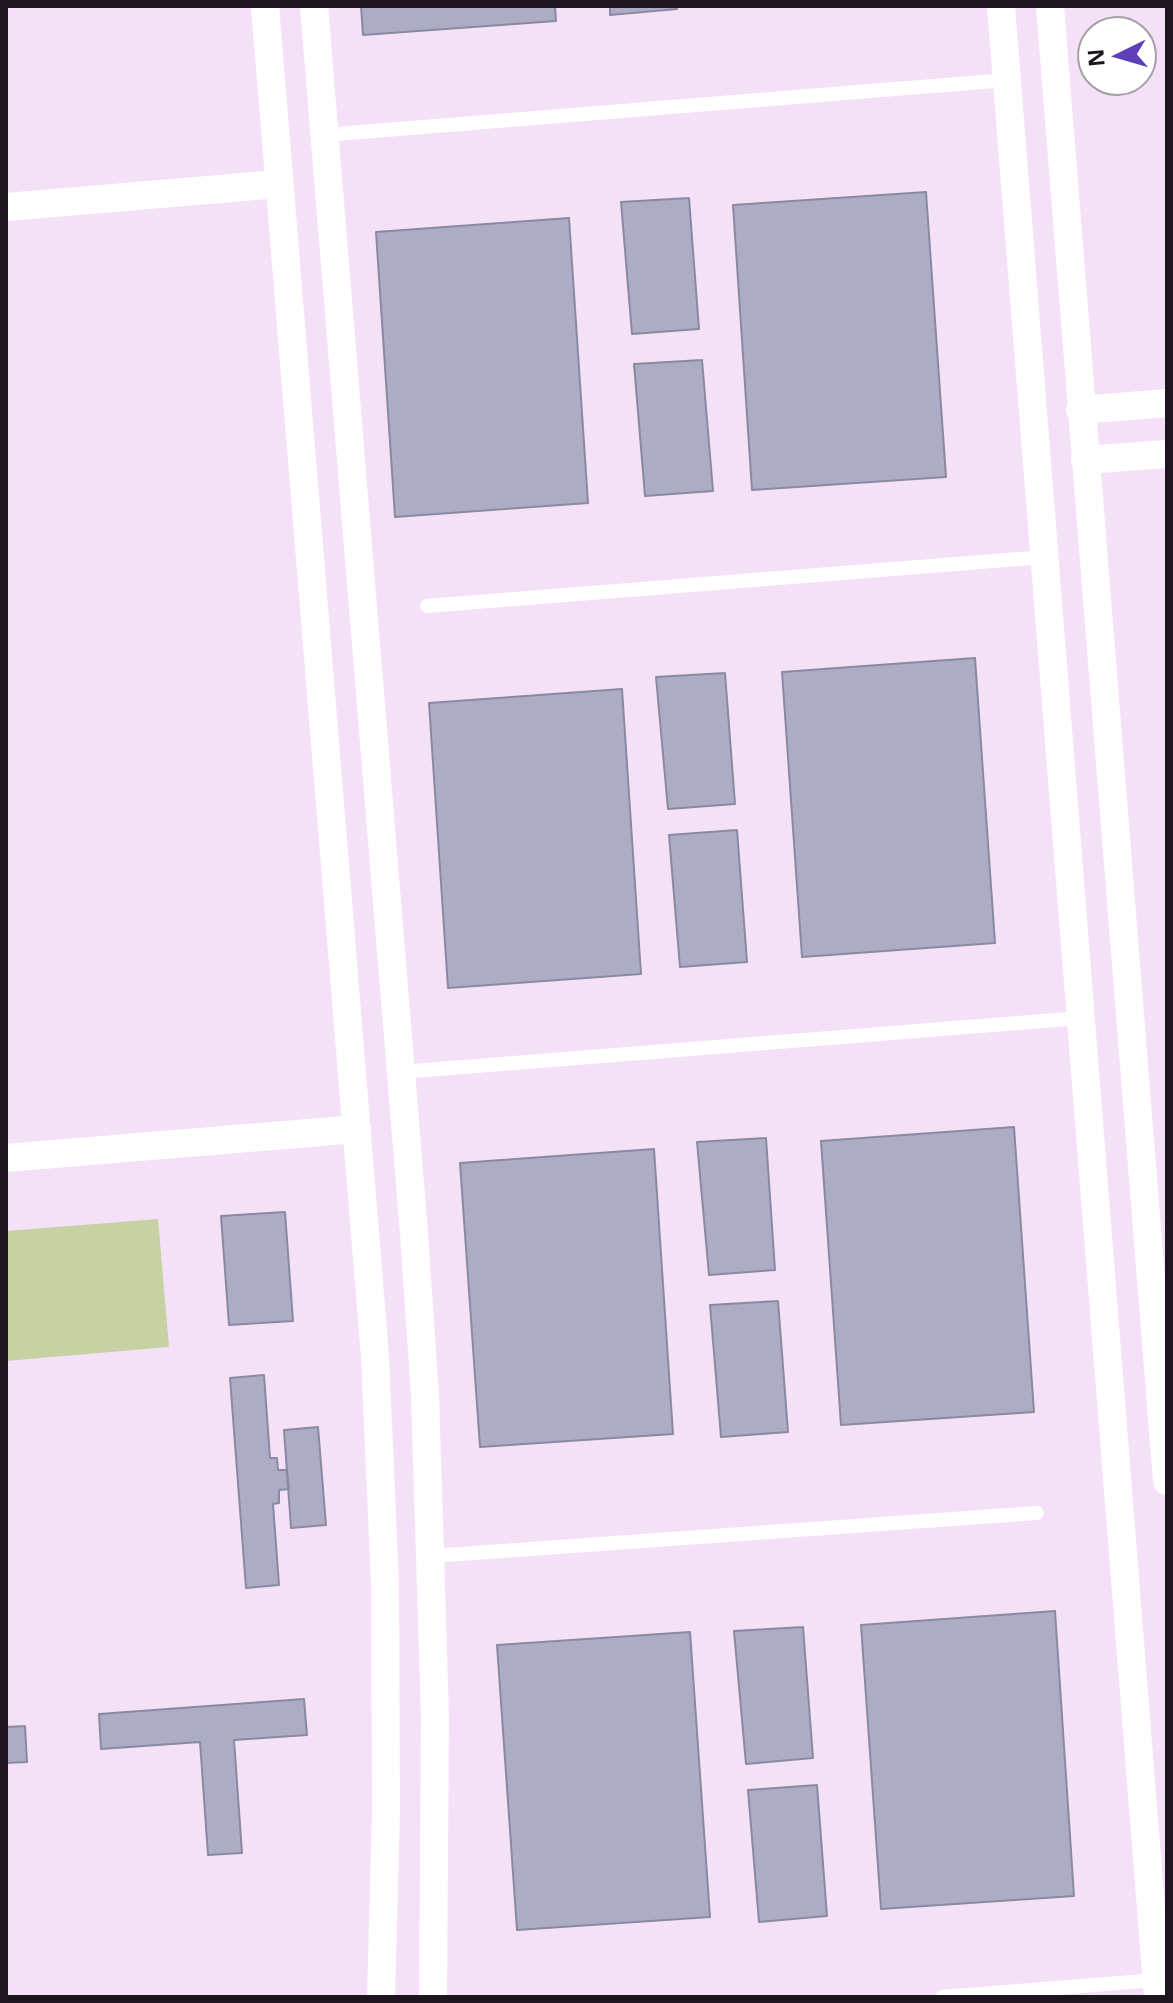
<!DOCTYPE html>
<style>
body{margin:0}
#map{position:relative;width:1173px;height:2003px;overflow:hidden;background:#f5e1f7;font-family:"Noto Sans",sans-serif}
canvas{display:block}
.frame{position:absolute;inset:0;border:8px solid #1c151d;pointer-events:none}
.north{position:absolute;left:1077px;top:16px;width:80px;height:80px;box-sizing:border-box;background:#fff;border:2px solid #a4a1a5;border-radius:50%;rotate:265deg;font-size:22px;font-weight:700;line-height:32px;text-align:center;color:#1c151d}
.north::after{content:'';display:block;margin:auto;width:28px;height:36px;background:#5d3fb7;clip-path:polygon(50% 0,100% 100%,50% 72%,0 100%)}
</style>
<div id="map">
<canvas width="1173" height="2003"></canvas>
<div class="frame"></div>
<div class="north">N</div>
</div>
<script>
const context = document.querySelector('canvas').getContext('2d');
context.lineJoin = 'round';
function fillPath(path, color) {
  context.fillStyle = color;
  context.fill(path, 'evenodd');
}
function shape(rows) {
  const path = new Path2D();
  for (const r of rows) {
    path.moveTo(r[0], r[1]);
    for (let i = 2; i < r.length; i += 2) path.lineTo(r[i], r[i + 1]);
  }
  return path;
}
function strokePath(path, color, width, dash) {
  context.strokeStyle = color;
  context.lineWidth = width;
  context.lineCap = dash ? 'butt' : 'round';
  context.setLineDash(dash || []);
  context.stroke(path);
}
fillPath(shape([
 [158,1219,169,1347,6,1361,6,1231]
]), '#c6d2a4');
const building = shape([
 [361,6,555,6,556,21,363,35,361,6],
 [610,6,677,6,677,9,610,15,610,6],
 [926,192,946,477,752,490,733,205,926,192],
 [689,198,699,329,632,334,621,202,689,198],
 [569,218,588,503,395,517,376,232,569,218],
 [702,360,713,491,645,496,634,364,702,360],
 [975,658,995,943,802,957,782,672,975,658],
 [725,673,735,804,668,809,656,677,725,673],
 [622,689,641,974,448,988,429,703,622,689],
 [737,830,747,962,680,967,669,835,737,830],
 [1014,1127,1034,1412,841,1425,821,1141,1014,1127],
 [766,1138,775,1270,709,1275,697,1142,766,1138],
 [654,1149,673,1434,480,1447,460,1163,654,1149],
 [285,1212,293,1321,229,1325,221,1216,285,1212],
 [778,1301,788,1432,721,1437,710,1305,778,1301],
 [264,1375,270,1458,277,1458,278,1470,287,1470,289,1489,279,1490,279,1503,273,1504,279,1585,246,1588,230,1378,264,1375],
 [318,1427,326,1525,291,1528,284,1430,318,1427],
 [1055,1611,1074,1896,881,1909,861,1625,1055,1611],
 [803,1627,813,1758,746,1764,734,1631,803,1627],
 [690,1632,710,1917,517,1930,497,1645,690,1632],
 [304,1699,307,1735,234,1740,242,1853,208,1855,200,1742,101,1749,99,1714,304,1699],
 [25,1726,27,1762,6,1763,6,1727,25,1726],
 [817,1785,827,1916,759,1922,748,1790,817,1785]
]);
fillPath(building, '#adacc5');
strokePath(building, '#8989a0', 2);
strokePath(shape([
 [324,135,1007,80],
 [427,606,1044,557],
 [401,1072,1081,1018],
 [432,1556,1037,1513],
 [943,1997,1156,1980]
]), '#fff', 14);
strokePath(shape([
 [265,6,375,1356,385,1584,386,1811,381,1997],
 [314,6,414,1233,425,1395,435,1717,433,1997],
 [1001,6,1158,1997],
 [1050,6,1167,1481],
 [6,207,279,184],
 [1080,410,1167,403],
 [1085,460,1167,454],
 [6,1158,357,1129]
]), '#fff', 28);
</script>
